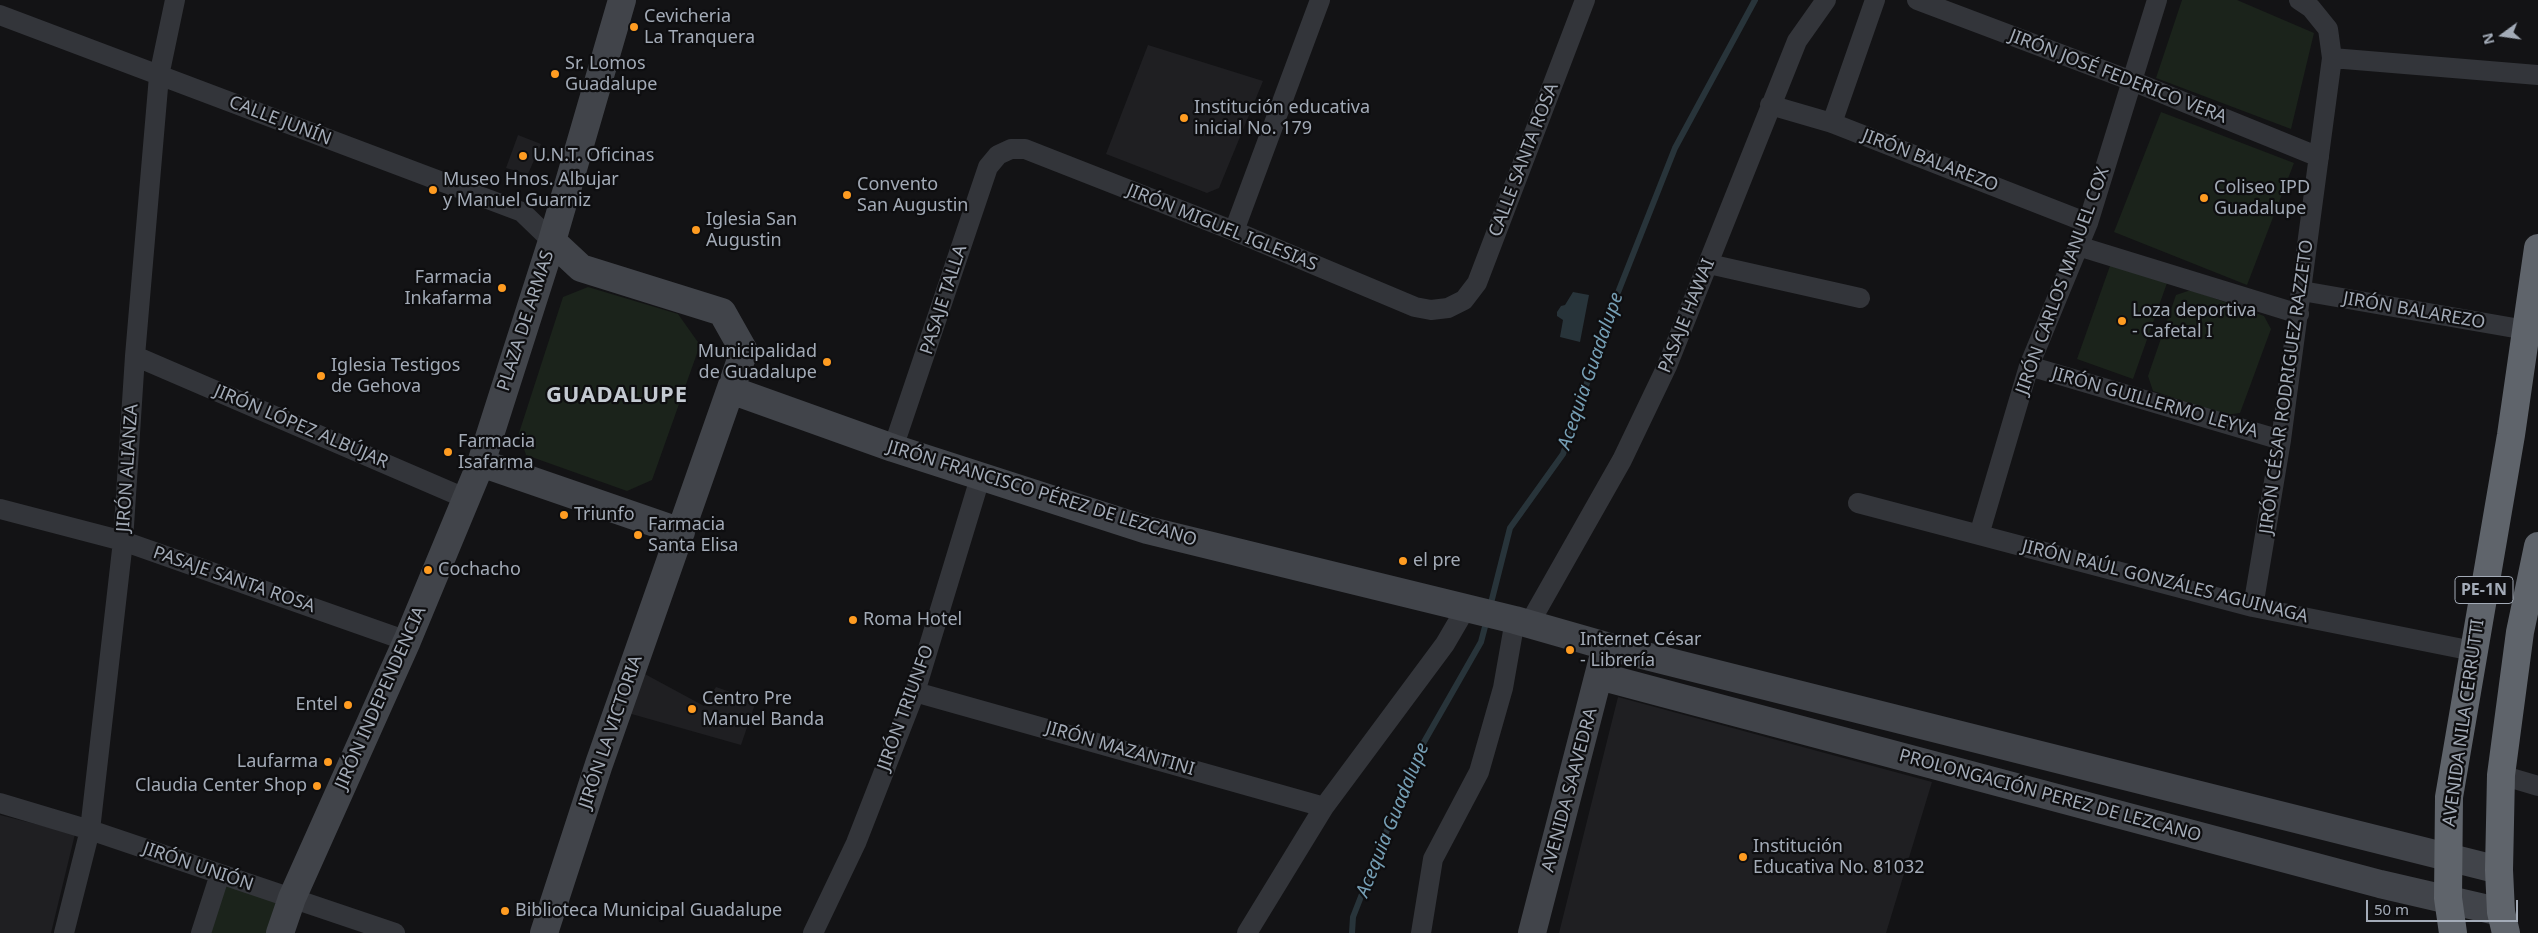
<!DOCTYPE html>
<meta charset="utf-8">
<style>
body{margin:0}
#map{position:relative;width:2538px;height:933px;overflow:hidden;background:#131315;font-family:"Noto Sans",sans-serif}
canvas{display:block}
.north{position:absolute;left:2478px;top:10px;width:50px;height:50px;-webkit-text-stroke:4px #0e0e10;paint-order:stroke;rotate:256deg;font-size:14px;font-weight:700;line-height:20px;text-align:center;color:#a3abb7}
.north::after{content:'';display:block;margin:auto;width:18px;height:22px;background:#a3abb7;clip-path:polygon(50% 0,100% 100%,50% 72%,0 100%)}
.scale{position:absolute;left:2366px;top:900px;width:152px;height:22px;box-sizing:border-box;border:2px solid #a3abb7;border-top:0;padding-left:6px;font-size:15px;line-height:18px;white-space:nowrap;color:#a3abb7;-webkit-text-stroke:4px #0e0e10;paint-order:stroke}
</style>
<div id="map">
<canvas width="2538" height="933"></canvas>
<div class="north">N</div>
<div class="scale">50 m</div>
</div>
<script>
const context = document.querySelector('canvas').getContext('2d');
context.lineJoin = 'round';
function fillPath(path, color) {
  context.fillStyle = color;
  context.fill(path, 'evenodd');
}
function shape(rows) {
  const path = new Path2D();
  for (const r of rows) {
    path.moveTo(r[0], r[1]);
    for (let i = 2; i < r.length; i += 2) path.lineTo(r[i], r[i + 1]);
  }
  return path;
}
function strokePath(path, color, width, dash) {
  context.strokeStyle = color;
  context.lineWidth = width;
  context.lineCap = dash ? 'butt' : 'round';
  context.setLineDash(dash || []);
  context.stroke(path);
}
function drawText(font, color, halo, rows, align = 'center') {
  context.font = font + ' "Noto Sans",sans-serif';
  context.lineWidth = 4.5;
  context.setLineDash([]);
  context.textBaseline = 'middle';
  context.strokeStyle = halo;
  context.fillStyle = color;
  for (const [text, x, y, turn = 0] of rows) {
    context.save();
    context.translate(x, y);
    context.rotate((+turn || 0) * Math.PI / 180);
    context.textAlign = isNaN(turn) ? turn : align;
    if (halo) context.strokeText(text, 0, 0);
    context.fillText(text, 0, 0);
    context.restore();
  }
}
fillPath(shape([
 [1148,45,1263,81,1219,188,1207,193,1106,154],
 [518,135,541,144,528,174,506,168],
 [643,673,704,706,716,687,756,701,741,745,628,713],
 [1618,697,1932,782,1886,933,1559,933],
 [0,815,75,834,51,933,0,933]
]), '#1f1f22');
fillPath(shape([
 [2182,0,2237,0,2314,33,2291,129,2156,78],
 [2161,112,2294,163,2247,285,2114,232],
 [2111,263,2167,283,2133,379,2077,359],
 [588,287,678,314,700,345,652,480,627,491,526,455,519,433,563,297],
 [2191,290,2264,316,2271,329,2240,413,2226,415,2153,391,2148,376,2176,295],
 [224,883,287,903,276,933,209,933]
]), '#1b231b');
fillPath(shape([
 [1573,292,1589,295,1580,342,1560,337,1563,320,1557,316,1557,312,1561,306,1565,305]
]), '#28343a');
strokePath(shape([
 [1490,607,1510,528,1563,454,1615,300,1675,148,1755,0],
 [1352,933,1353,917,1416,756,1481,642,1487,619]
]), '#28343a', 6);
strokePath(shape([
 [1917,0,2132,81,2319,157],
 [0,15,522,212,552,241],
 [2332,58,2538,75],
 [1770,105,1832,123,2088,223],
 [1832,123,1875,0],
 [1234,231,1320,0],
 [2078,246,2299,314],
 [1709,264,1860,298],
 [2302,291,2526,330],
 [135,356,467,499],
 [2029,366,2281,440],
 [893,448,988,167,998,155,1011,149,1025,149,1234,231,1415,307,1431,310,1448,308,1464,300,1477,283,1585,0],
 [1858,503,2253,607,2473,651],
 [0,509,123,541,407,641],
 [1979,535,2029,366,2088,223,2157,0],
 [2253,607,2281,440,2332,58,2328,29,2311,8,2299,0],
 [1529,624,1622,460,1667,366,1797,41,1826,0],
 [915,692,1324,807],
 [2501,775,2538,786],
 [0,803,90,830,395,933],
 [64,933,90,830,123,541,135,356,159,76,175,0],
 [201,933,220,874],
 [813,933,856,843,915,692,981,475],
 [1247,933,1324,807,1445,644,1466,608],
 [1421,933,1433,859,1479,772,1503,688,1515,620]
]), '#33353a', 20);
strokePath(shape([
 [731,390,893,448,1147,530,1515,620,1606,646,2499,870],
 [481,463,681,532],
 [1599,676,2380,884,2501,912],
 [280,933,292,898,407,641,481,463,552,241,622,0],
 [544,933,599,764,744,351,722,312,581,268,552,241],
 [1532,933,1603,658]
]), '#41444a', 28);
strokePath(shape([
 [2453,933,2448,898,2449,797,2511,435,2538,248],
 [2506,933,2501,912,2499,870,2501,775,2520,632,2538,546]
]), '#5f646b', 28);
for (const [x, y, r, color] of [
 [634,27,5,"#ff9c21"],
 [555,74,5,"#ff9c21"],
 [1184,118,5,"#ff9c21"],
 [523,156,5,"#ff9c21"],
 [433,190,5,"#ff9c21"],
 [847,195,5,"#ff9c21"],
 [2204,198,5,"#ff9c21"],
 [696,230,5,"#ff9c21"],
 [502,288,5,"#ff9c21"],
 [2122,321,5,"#ff9c21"],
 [827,362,5,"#ff9c21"],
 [321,376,5,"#ff9c21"],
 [448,452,5,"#ff9c21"],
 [564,515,5,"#ff9c21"],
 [638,535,5,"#ff9c21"],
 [1403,561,5,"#ff9c21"],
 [428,570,5,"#ff9c21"],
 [853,620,5,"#ff9c21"],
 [1570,650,5,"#ff9c21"],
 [348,705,5,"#ff9c21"],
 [692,709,5,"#ff9c21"],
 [328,762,5,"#ff9c21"],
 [317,786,5,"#ff9c21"],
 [1743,857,5,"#ff9c21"],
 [505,911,5,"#ff9c21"]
]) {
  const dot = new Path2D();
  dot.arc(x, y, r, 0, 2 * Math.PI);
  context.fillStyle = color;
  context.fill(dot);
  strokePath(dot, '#0e0e10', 2);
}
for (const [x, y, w] of [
 [2484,590,58]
]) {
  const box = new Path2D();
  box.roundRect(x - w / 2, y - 13.5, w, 27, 4);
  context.fillStyle = '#0e0e10';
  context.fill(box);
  strokePath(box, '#a3abb7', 1);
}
drawText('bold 16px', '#a3abb7', null, [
 ["PE-1N",2484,590]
]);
drawText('18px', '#a3abb7', '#0e0e10', [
 ["Cevicheria",644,17],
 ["La Tranquera",644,38],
 ["Sr. Lomos",565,64],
 ["Guadalupe",565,85],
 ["Institución educativa",1194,108],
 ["inicial No. 179",1194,129],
 ["U.N.T. Oficinas",533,156],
 ["Museo Hnos. Albujar",443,180],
 ["y Manuel Guarniz",443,201],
 ["Convento",857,185],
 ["San Augustin",857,206],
 ["Coliseo IPD",2214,188],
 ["Guadalupe",2214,209],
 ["Iglesia San",706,220],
 ["Augustin",706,241],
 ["Farmacia",492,278,"right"],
 ["Inkafarma",492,299,"right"],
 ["Loza deportiva",2132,311],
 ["- Cafetal I",2132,332],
 ["Municipalidad",817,352,"right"],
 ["de Guadalupe",817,373,"right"],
 ["Iglesia Testigos",331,366],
 ["de Gehova",331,387],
 ["Farmacia",458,442],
 ["Isafarma",458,463],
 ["Triunfo",574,515],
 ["Farmacia",648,525],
 ["Santa Elisa",648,546],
 ["el pre",1413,561],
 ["Cochacho",438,570],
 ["Roma Hotel",863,620],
 ["Internet César",1580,640],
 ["- Librería",1580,661],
 ["Centro Pre",702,699],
 ["Manuel Banda",702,720],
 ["Entel",338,705,"right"],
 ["Laufarma",318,762,"right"],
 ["Claudia Center Shop",307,786,"right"],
 ["Institución",1753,847],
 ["Educativa No. 81032",1753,868],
 ["Biblioteca Municipal Guadalupe",515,911]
], 'left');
drawText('18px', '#a3abb7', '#0e0e10', [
 ["JIRÓN JOSÉ FEDERICO VERA",2118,77,21],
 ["CALLE JUNÍN",280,121,21],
 ["CALLE SANTA ROSA",1524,160,-69],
 ["JIRÓN BALAREZO",1930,161,21],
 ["JIRÓN MIGUEL IGLESIAS",1222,228,22],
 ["JIRÓN CARLOS MANUEL COX",2063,281,-70],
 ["PASAJE TALLA",944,300,-72],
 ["JIRÓN BALAREZO",2414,311,10],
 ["PASAJE HAWAI",1687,316,-68],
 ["PLAZA DE ARMAS",526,321,-72],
 ["JIRÓN CÉSAR RODRIGUEZ RAZZETO",2287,387,-82],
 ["JIRÓN GUILLERMO LEYVA",2155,403,16],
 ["JIRÓN LÓPEZ ALBÚJAR",301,427,23],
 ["JIRÓN ALIANZA",128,468,-86],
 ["JIRÓN FRANCISCO PÉREZ DE LEZCANO",1042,494,17],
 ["PASAJE SANTA ROSA",234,580,19],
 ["JIRÓN RAÚL GONZÁLES AGUINAGA",2165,582,14],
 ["JIRÓN INDEPENDENCIA",381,698,-66],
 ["JIRÓN TRIUNFO",906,708,-70],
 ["AVENIDA NILA CERRUTTI",2464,723,-82],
 ["JIRÓN LA VICTORIA",611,732,-71],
 ["JIRÓN MAZANTINI",1120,749,16],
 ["AVENIDA SAAVEDRA",1570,790,-75],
 ["PROLONGACIÓN PEREZ DE LEZCANO",2050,796,15],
 ["JIRÓN UNIÓN",198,867,19]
]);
drawText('italic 19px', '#769fb5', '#0e0e10', [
 ["Acequia Guadalupe",1591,371,-71],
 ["Acequia Guadalupe",1393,820,-68]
]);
context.letterSpacing = '1px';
drawText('bold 22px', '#c4cad2', '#0e0e10', [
 ["GUADALUPE",617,396]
]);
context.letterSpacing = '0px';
</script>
